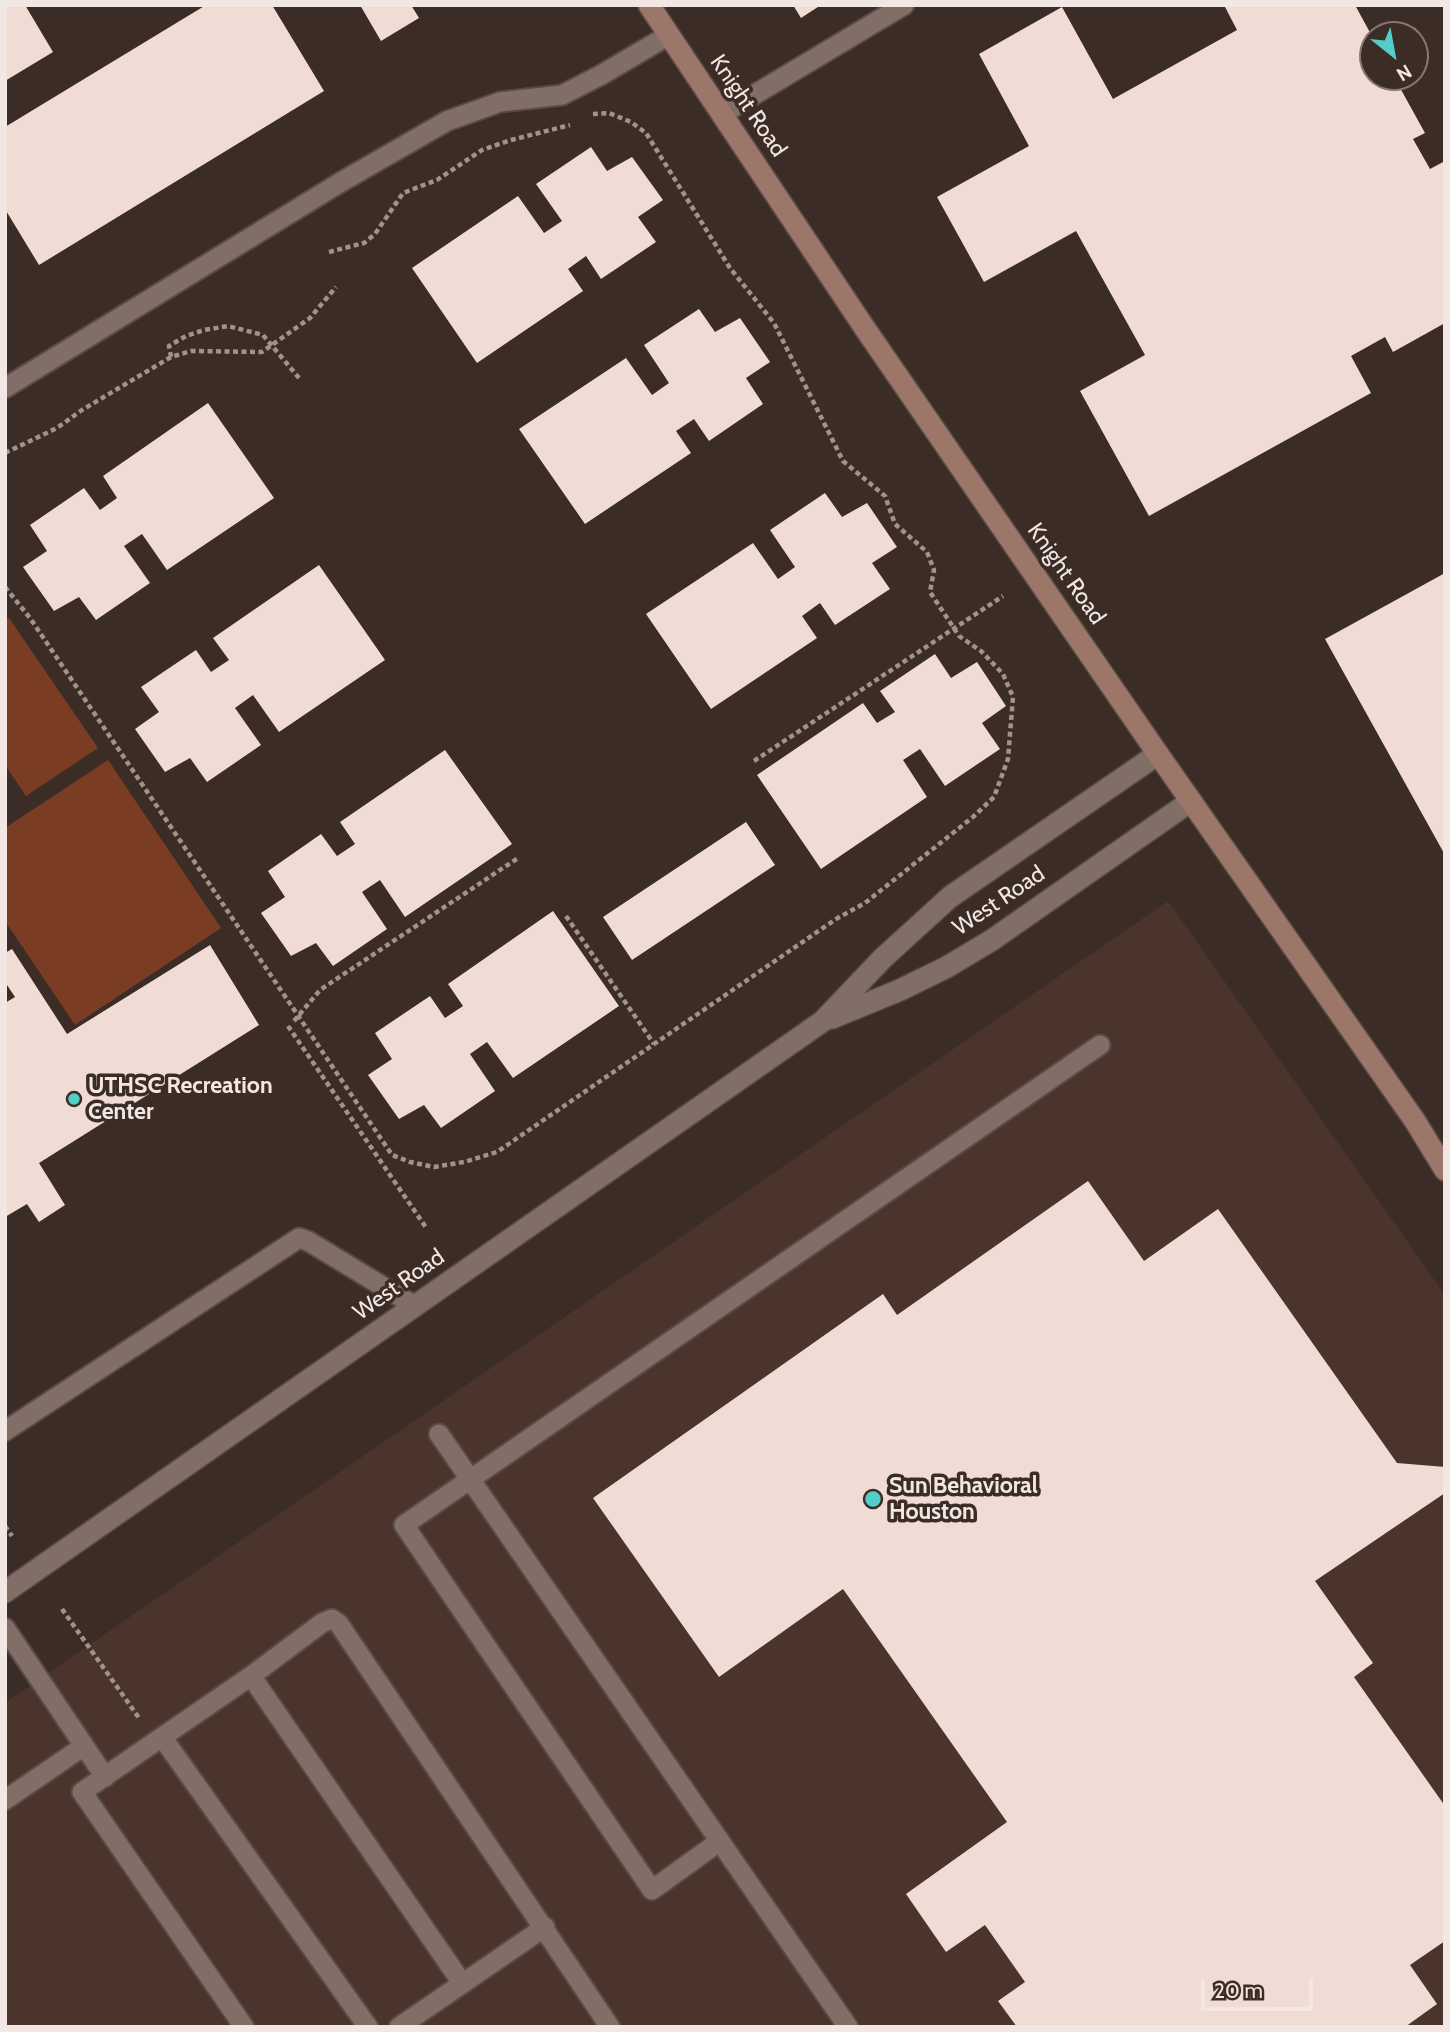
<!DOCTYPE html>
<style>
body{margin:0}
#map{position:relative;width:1450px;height:2032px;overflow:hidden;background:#3c2c26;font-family:Cabin,sans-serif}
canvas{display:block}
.frame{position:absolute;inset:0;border:7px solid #f2e7e3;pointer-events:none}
.north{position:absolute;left:1359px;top:21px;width:70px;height:70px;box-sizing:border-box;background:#3c2c26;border:2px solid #857772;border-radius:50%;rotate:149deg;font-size:19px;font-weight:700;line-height:28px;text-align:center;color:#f2e7e3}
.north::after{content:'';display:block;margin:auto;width:24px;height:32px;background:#53cdc9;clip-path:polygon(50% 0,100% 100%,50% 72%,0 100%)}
.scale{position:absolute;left:1201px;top:1979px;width:112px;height:32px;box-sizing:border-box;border:4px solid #f2e7e3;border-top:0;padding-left:9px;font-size:21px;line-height:24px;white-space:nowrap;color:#f2e7e3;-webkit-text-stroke:5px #3c2c26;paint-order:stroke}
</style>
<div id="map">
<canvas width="1450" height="2032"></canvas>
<div class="frame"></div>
<div class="north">N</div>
<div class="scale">20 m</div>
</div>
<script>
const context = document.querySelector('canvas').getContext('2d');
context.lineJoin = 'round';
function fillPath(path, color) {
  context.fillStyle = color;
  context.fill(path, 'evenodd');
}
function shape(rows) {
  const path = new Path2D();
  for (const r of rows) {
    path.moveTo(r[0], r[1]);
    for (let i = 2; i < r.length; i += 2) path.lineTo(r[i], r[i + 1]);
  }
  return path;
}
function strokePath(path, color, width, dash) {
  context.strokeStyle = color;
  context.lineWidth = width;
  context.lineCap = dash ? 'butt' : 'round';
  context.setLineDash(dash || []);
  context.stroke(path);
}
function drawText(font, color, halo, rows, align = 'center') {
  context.font = font + ' Cabin,sans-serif';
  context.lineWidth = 7;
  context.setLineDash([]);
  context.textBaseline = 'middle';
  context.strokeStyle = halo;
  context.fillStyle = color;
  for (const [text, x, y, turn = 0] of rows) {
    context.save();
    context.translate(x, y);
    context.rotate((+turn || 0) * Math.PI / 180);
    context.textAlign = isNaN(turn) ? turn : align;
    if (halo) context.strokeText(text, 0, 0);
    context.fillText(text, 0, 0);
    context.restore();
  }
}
fillPath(shape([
 [1168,901,1445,1295,1445,2027,5,2027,5,1703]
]), '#4a342b');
fillPath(shape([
 [9,618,98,748,26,796,5,765,5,620],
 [108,760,221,928,75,1025,5,921,5,828]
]), '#7a3d24');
fillPath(shape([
 [5,5,25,5,53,52,5,81],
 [206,5,272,5,324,91,39,265,5,209,5,127],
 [360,5,411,5,419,18,381,41],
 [793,5,821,5,801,18],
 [1224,5,1355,5,1373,38,1373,77,1394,77,1425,133,1413,139,1430,169,1445,161,1445,323,1393,352,1385,337,1351,356,1371,393,1149,516,1080,391,1145,355,1076,231,984,282,937,197,1029,146,979,54,1062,7,1113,99,1237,30],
 [591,147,607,171,632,157,663,200,638,217,656,242,601,279,586,256,568,269,583,291,477,363,412,268,518,196,544,233,562,221,536,184],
 [699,309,715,332,740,318,770,362,746,378,763,404,709,441,694,419,676,431,691,453,585,524,519,429,626,358,652,395,669,383,644,345],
 [208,403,274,498,167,570,142,534,124,546,150,583,96,620,79,597,54,611,23,567,47,551,30,525,84,488,100,510,117,498,103,476],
 [825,493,842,517,867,503,897,547,872,563,890,589,835,625,820,603,802,616,817,638,711,709,646,614,753,543,778,579,795,567,770,530],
 [319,565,385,660,279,732,253,695,235,708,261,745,207,782,190,758,165,772,135,729,159,712,141,687,196,650,211,672,229,660,213,638],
 [1445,573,1445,855,1325,639],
 [935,654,951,678,977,662,1006,706,982,723,1000,749,945,786,920,749,903,760,927,797,821,869,757,775,863,703,877,723,895,712,880,691],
 [445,750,512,844,405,917,380,880,362,892,387,929,333,966,316,943,291,956,261,913,285,897,268,871,321,834,337,856,355,844,340,822],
 [746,822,775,865,632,960,603,917],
 [553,911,619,1006,513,1078,487,1042,470,1054,495,1091,441,1128,424,1105,399,1119,368,1075,392,1059,375,1033,430,996,445,1018,463,1006,448,984],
 [210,945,259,1025,39,1163,65,1205,39,1222,27,1204,5,1217,5,1003,15,997,5,982,5,953,12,949,67,1034],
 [1088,1181,1144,1261,1218,1209,1397,1463,1445,1467,1445,1493,1315,1581,1373,1663,1354,1677,1445,1806,1445,1941,1410,1965,1437,2004,1405,2027,1017,2027,998,2001,1025,1982,985,1925,946,1952,906,1894,1007,1822,843,1589,719,1677,593,1498,883,1294,897,1315]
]), '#f0dcd4');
const lane = shape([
 [722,114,904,5],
 [5,388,341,182,447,121,500,102,562,95,601,75,669,35],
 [5,1431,299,1238,308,1241,415,1306],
 [439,1434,848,2027],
 [5,1628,105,1777],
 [251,1676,462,1983],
 [162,1737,368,2027],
 [5,1800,84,1746],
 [720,1841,652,1890,404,1525,1100,1045],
 [244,2027,82,1792,251,1676,322,1623,332,1619,339,1624,610,2027],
 [399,2027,545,1927]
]);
const street = shape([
 [832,1018,900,990,947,967,992,940,1191,801],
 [5,1592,823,1021,883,958,950,897,1158,754]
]);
const secondary = shape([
 [649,5,866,330,1158,754,1415,1121,1445,1170]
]);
strokePath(lane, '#584b46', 23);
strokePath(street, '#584b46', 24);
strokePath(secondary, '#584b46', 24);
strokePath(shape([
 [329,252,364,243,375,234,403,193,437,180,482,150,511,140,570,125],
 [171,357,169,346,186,336,204,330,228,326,263,335,299,378],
 [5,453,57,428,82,410,171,357,191,351,262,352,310,318,336,287],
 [5,587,30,618,392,1155,410,1162,434,1167,464,1162,497,1152,836,919,865,903,973,817,994,797,1008,759,1013,697,1003,674,981,651,959,636,930,592,934,570,927,552,895,524,885,496,843,461,774,323,730,268,646,133,631,122,609,113,593,114],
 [754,761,1003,596],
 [566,916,654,1044],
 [294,1021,320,990,518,858],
 [288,1026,427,1229],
 [5,1526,12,1536],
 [62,1609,139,1718]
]), '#a0938e', 4.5, [5, 3.5]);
strokePath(lane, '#816e67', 19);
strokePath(street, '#816e67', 21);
strokePath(secondary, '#9c7668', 21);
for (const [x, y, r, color] of [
 [74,1099,7,"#53cdc9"],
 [873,1499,9,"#53cdc9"]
]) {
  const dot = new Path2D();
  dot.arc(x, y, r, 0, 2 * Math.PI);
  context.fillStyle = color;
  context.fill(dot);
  strokePath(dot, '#3c2c26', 2.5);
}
drawText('23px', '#f2e7e3', '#3c2c26', [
 ["Knight Road",748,106,56],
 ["Knight Road",1066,574,55],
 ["West Road",999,901,-34],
 ["West Road",399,1285,-35]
]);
drawText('bold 23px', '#f2e7e3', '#3c2c26', [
 ["UTHSC Recreation",88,1086],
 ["Center",88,1112],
 ["Sun Behavioral",889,1486],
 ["Houston",889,1512]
], 'left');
</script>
